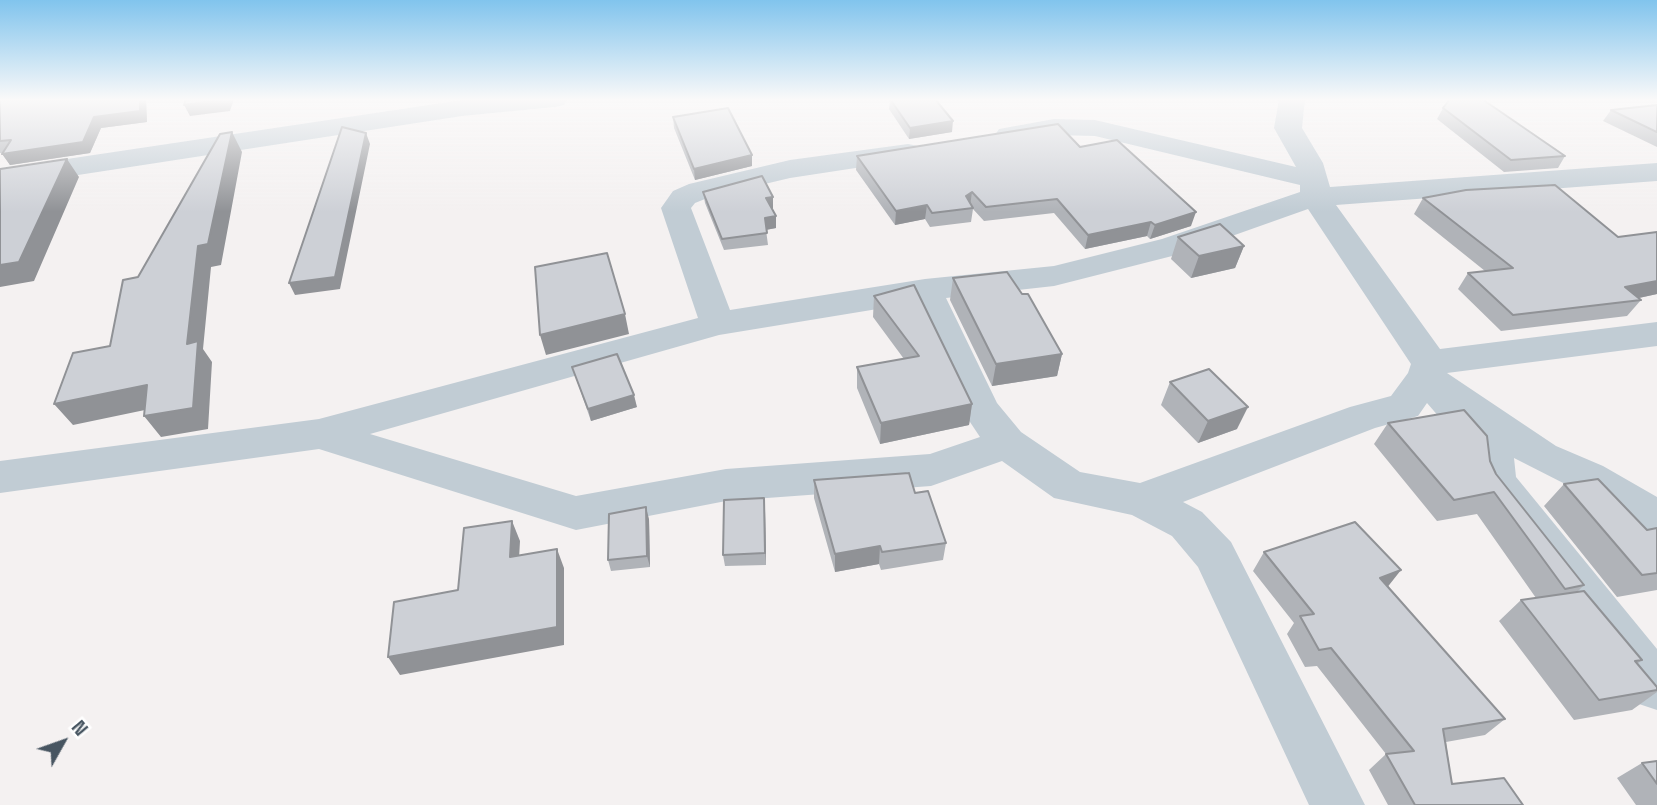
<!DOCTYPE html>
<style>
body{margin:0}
#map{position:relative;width:1657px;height:805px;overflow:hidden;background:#f4f1f1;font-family:"Space Grotesk",sans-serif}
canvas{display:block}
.north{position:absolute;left:28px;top:707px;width:70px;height:70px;-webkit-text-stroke:5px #fff;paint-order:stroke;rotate:50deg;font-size:19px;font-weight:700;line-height:28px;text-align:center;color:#475561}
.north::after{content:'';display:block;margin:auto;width:24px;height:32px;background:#475561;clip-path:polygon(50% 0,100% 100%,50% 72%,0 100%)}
</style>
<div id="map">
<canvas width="1657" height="805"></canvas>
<div class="north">N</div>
</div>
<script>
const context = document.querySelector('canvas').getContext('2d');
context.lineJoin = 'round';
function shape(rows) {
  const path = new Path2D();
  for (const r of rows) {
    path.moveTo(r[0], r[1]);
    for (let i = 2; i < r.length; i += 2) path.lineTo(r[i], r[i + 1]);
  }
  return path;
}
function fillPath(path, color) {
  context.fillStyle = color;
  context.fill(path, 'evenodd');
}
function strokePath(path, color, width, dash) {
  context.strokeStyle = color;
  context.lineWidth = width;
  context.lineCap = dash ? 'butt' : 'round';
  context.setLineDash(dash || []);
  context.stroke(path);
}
fillPath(shape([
 [568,99,564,105,555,107,462,116,0,187,0,169,462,100,568,99],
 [1279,99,1305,99,1302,128,1323,163,1330,187,1657,163,1657,181,1336,205,1440,349,1657,322,1657,346,1447,373,1556,446,1603,466,1657,497,1657,535,1642,530,1573,488,1514,458,1516,477,1657,649,1657,710,1639,704,1481,494,1475,482,1473,456,1427,403,1418,416,1375,428,1183,502,1202,512,1231,542,1365,805,1309,805,1198,567,1172,536,1132,515,1054,498,1002,461,931,486,726,501,576,530,319,449,0,493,0,461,319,419,698,318,661,208,673,191,689,184,790,160,908,144,918,146,922,152,918,158,908,160,790,178,710,197,695,203,691,208,730,310,925,279,1054,266,1162,239,1300,192,1300,185,1095,136,1054,135,1009,143,999,141,995,135,999,129,1054,119,1095,120,1296,167,1274,128,1279,99],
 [1308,209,1411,364,1408,373,1391,396,1350,407,1140,483,1080,472,1021,432,997,403,946,298,1054,286,1184,253,1308,209],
 [914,303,962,410,980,437,930,454,726,469,576,496,370,434,719,335,914,303]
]), '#c1ccd4');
fillPath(shape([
 [0,99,146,99,147,122,101,128,90,153,10,165,2,153,0,153],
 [890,99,935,99,952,132,909,139,889,109],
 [1657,105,1657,147,1603,121,1611,110],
 [1443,108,1565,156,1558,168,1504,172,1437,119],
 [673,117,752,166,695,180,674,128],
 [1080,147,1191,226,1150,239,1147,236,1085,249,1054,213,984,221,973,209,971,222,930,227,925,219,895,225,856,170,857,156],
 [703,192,773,208,772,209,776,228,766,230,768,245,724,250,705,203],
 [1423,198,1618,237,1657,232,1657,294,1639,298,1641,300,1627,316,1501,331,1458,289,1468,273,1485,271,1414,214],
 [1178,237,1244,246,1235,268,1191,278,1171,259],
 [953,278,1062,354,1057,376,992,386,950,300],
 [874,296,972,404,969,425,880,444,857,388,857,367,904,359,873,317],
 [572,367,637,407,591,421],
 [1170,382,1237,429,1198,443,1161,405],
 [1388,423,1490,461,1496,474,1584,585,1577,592,1642,660,1637,664,1657,687,1657,692,1632,710,1574,720,1499,621,1521,600,1536,598,1477,514,1437,521,1374,444],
 [814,480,915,493,946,543,943,560,881,570,879,564,835,572,814,498],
 [1564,484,1647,530,1657,528,1657,590,1617,597,1544,506],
 [765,510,766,565,725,566,723,555],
 [649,519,650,567,611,571,608,560],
 [1264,552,1388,586,1505,719,1485,735,1446,742,1452,784,1523,805,1388,805,1369,770,1386,754,1317,666,1305,667,1287,634,1294,623,1253,571],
 [1657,761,1657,805,1636,805,1617,778,1642,763]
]), '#b0b3b8');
fillPath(shape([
 [140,99,146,99,147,122,101,128,90,153,10,165,2,154],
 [225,99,234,99,230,111,190,116,184,105],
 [953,121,952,132,909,139,910,128],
 [232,132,242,152,221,265,211,267,203,349,212,362,208,429,161,437,144,416,187,344,198,246],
 [366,133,370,144,340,289,295,295,289,283],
 [752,155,752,166,695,180,694,169],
 [67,159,79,177,34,281,0,287,0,265],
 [972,192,970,206,966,196],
 [773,197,773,208,767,210,766,198],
 [927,205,925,219,895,225,896,211],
 [1196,212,1191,226,1150,239,1155,225],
 [776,216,776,228,765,230,765,218],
 [1151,222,1147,236,1085,249,1088,235],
 [1244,246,1235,268,1191,278,1199,256],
 [1657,281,1657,294,1620,302,1625,287],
 [625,314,629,334,546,355,540,335],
 [1062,354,1057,376,992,386,996,364],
 [147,385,164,406,73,425,54,404],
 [634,395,637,407,591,421,588,409],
 [972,404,969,425,880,444,881,423],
 [1248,407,1237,429,1198,443,1208,421],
 [764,498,765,510,766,565,765,553],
 [646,507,649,519,650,567,647,556],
 [512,521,520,541,518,576,510,557],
 [880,546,879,564,835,572,835,554],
 [557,549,564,568,564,645,400,675,388,657],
 [1401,570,1386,589,1380,578]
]), '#909296');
const building = shape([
 [0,99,140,99,140,111,94,117,83,142,2,154,11,140,0,141,0,99],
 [186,99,225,99,184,105,186,99],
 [890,99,935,99,953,121,910,128,890,99],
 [1450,99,1482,99,1565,156,1511,160,1443,108,1450,99],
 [1657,105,1657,132,1611,110,1657,105],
 [728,108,752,155,694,169,673,117,728,108],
 [1058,124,1080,147,1117,140,1196,212,1155,225,1151,222,1088,235,1057,199,986,207,972,192,966,196,973,208,932,213,927,205,896,211,857,156,1058,124],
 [342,127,366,133,335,277,289,283,342,127],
 [232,132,208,244,198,246,187,344,198,341,193,408,144,416,147,385,54,404,73,353,110,346,123,280,138,277,220,134,232,132],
 [67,159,19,262,0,265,0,169,67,159],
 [762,176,773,197,766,198,776,216,765,218,767,233,722,239,703,192,762,176],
 [1555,185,1618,237,1657,232,1657,281,1625,287,1641,300,1513,315,1468,273,1513,268,1423,198,1466,190,1555,185],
 [1220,224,1244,246,1199,256,1178,237,1220,224],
 [607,253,625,314,540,335,535,267,607,253],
 [1007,272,1022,294,1028,294,1062,354,996,364,953,278,1007,272],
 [914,285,972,404,881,423,857,367,919,356,874,296,914,285],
 [617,354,634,395,588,409,572,367,617,354],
 [1209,369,1248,407,1208,421,1170,382,1209,369],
 [1464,410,1487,436,1490,461,1496,474,1584,585,1565,589,1494,492,1454,500,1388,423,1464,410],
 [909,473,915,493,928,491,946,543,882,552,880,546,835,554,814,480,909,473],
 [1598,479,1647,530,1657,528,1657,573,1642,575,1564,484,1598,479],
 [764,498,765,553,723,555,724,500,764,498],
 [646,507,647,556,608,560,609,514,646,507],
 [512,521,510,557,557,549,557,627,388,657,394,602,458,590,464,528,512,521],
 [1355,522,1401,570,1380,578,1505,719,1443,729,1452,784,1504,778,1523,805,1415,805,1386,754,1414,751,1331,648,1319,650,1300,616,1314,614,1264,552,1355,522],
 [1584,591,1642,660,1635,661,1657,687,1657,690,1599,700,1521,600,1584,591],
 [1657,761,1657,784,1642,763,1657,761]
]);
fillPath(building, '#cdd0d6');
strokePath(building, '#909296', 2);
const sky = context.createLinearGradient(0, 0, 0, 212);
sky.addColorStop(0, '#81c4ed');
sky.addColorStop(0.47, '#faf9f9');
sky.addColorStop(1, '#faf9f900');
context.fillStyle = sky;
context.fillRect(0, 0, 1657, 212);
</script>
